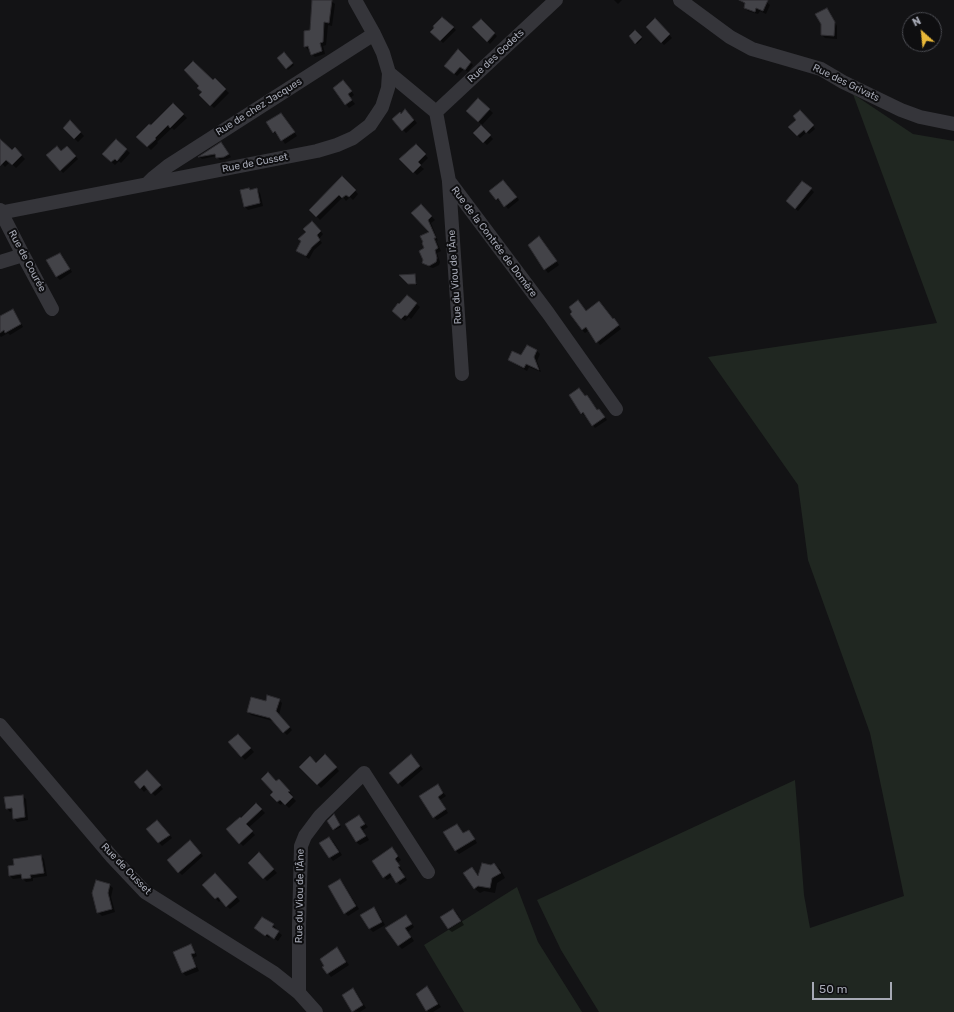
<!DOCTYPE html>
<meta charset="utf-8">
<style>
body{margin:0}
#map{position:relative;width:954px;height:1012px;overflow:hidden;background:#131315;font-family:Rubik,sans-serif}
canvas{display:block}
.north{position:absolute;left:902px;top:12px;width:40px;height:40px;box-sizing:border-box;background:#0e0e10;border:1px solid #4b4c52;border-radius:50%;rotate:333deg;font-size:11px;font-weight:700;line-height:16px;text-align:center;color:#a6a9b5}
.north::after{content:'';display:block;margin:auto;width:14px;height:18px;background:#e8b738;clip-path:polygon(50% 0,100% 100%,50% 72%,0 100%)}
.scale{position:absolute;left:812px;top:982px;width:80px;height:18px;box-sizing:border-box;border:2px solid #a6a9b5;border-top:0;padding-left:5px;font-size:12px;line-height:14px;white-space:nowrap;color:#a6a9b5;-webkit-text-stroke:3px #0e0e10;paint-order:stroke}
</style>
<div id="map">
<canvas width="954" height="1012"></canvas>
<div class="north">N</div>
<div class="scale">50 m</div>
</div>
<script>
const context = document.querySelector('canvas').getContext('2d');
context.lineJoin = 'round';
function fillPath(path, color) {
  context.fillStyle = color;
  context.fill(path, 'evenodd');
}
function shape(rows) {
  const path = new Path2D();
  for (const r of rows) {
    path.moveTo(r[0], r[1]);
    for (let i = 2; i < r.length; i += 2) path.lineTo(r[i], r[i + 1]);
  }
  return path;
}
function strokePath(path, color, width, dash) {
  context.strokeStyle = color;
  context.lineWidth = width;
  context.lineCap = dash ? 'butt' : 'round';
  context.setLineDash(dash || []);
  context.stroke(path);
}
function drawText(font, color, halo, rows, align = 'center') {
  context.font = font + ' Rubik,sans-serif';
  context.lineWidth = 4;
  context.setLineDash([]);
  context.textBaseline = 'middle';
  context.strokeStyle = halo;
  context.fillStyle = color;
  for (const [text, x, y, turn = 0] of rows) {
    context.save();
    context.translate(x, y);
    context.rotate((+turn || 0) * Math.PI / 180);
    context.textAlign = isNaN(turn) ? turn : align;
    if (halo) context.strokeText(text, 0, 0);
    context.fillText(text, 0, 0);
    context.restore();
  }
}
fillPath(shape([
 [853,94,913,134,954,141,954,1012,599,1012,561,950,537,900,795,780,804,895,810,928,904,896,870,733,808,560,798,485,708,357,937,323],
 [517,887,538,942,582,1012,464,1012,424,945]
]), '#202721');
fillPath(shape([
 [313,0,331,1,335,4,332,26,328,25,326,45,323,46,325,54,315,57,312,54,310,49,308,50,305,46,311,31],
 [614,0,622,0,618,4],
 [738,0,764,0,770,5,766,14,760,11,758,14,748,11,745,8,746,4],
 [827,9,830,12,837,26,837,39,825,38,822,35],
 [442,18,456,30,443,43,432,32],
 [655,19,672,38,664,45,647,27],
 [481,21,497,36,490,44,474,27],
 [635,31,642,39,637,44,630,36],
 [458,51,473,65,468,72,464,69,457,76,448,68],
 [284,54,294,65,288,70,278,58],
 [215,80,229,93,214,108,201,95],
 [347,85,354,95,350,98,355,104,349,108,334,88],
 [478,99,493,113,482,125,468,111],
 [173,105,187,118,174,130,172,128,157,142,158,143,151,150,138,137,151,127],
 [800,111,815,129,809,134,807,132,800,138,790,127,797,120],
 [409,114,417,123,406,133,393,119,401,115],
 [284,117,297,136,285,144,279,134,277,135,274,132,267,122],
 [70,122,84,136,78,142,64,128],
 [481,127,493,139,487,145,475,133],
 [116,141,130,153,121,163,119,161,115,165,103,154],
 [220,144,231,157,227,159,220,160,216,156,202,159,200,157],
 [416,145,428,158,420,166,424,169,417,175,401,159],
 [0,147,12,152,15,149,25,159,16,168,10,162,5,167,0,161],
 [67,147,78,159,63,173,47,155,61,152],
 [342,177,358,194,353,200,350,197,346,201,343,197,320,220,311,210],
 [802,182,814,192,798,211,787,201],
 [507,184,519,200,508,209,502,201,500,202,497,199],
 [257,190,260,193,263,206,248,210,244,206,251,191],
 [421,206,435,220,431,223,438,241,436,240,441,251,437,253,440,262,439,265,433,268,427,266,423,262,425,248,430,232],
 [312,222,323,234,319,239,322,243,314,250,309,259,297,251,308,232],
 [539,237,543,241,559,265,548,273,545,269],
 [60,254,63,257,72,272,60,280,57,277,48,261],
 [414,275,416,276,417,285,411,285,402,276],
 [407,296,420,307,411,319,409,317,405,321,396,314],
 [12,310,16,314,23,327,10,335,8,333,1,337,0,336,0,318],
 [571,314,613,320,614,319,621,329,600,345,589,330,585,333,582,330],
 [527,346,537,351,540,354,537,361,541,372,529,367,527,371,513,363,509,360,522,357],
 [571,396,586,397,589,399,598,411,599,410,607,420,595,428,586,415,585,416,582,413],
 [279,700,282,703,279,715,292,730,287,735,273,721,251,715,248,712,266,702],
 [241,738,254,752,245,760,229,742],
 [325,756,339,771,321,788,301,767,316,764],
 [414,759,423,769,402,787,390,773],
 [147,772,163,789,155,796,148,788,144,792,141,788],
 [282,784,292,795,291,796,296,801,289,808,283,802,281,805,277,802,274,792],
 [440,789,446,796,440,800,448,813,437,820,434,817,420,797],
 [22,796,26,799,28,820,17,822,14,818,13,811,10,812,7,808],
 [256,804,265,813,248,828,255,835,243,846,228,830,241,819],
 [359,816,368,827,363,830,369,840,360,845,356,842,346,824],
 [335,817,341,827,335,830,333,829],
 [160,824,172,838,162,846,147,829],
 [457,825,464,834,469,831,472,834,477,843,459,854,455,850],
 [329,838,333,841,342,855,333,861,330,857],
 [193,845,203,856,182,875,179,872],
 [392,849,401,860,397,863,402,870,401,871,407,880,400,885,393,876,387,880,384,877],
 [259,854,277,873,267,881,250,863],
 [41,856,44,859,47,876,33,878,33,881,26,882,22,878,13,879,10,876,15,866],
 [494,864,500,869,505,878,497,883,495,893,484,891,480,893,474,888,472,868,479,876],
 [215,874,240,901,230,909,221,900,219,902,203,885],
 [340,880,343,883,359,909,348,916,345,913],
 [109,885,113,888,111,897,115,912,102,916,98,912],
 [374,908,377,911,385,925,373,932,370,929,362,915],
 [453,910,457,913,464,925,452,932,448,929],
 [406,916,414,927,408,932,414,941,402,949,398,945],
 [273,925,276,928,275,930,282,935,278,941,270,936,269,938,255,928],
 [191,945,194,949,197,956,193,958,199,971,186,976,183,973,174,953],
 [340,952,349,965,331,977,328,973],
 [427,988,430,991,441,1007,433,1012,429,1012,427,1010,417,994],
 [353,989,356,992,366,1008,360,1012,353,1011]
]), '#0007');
const building = shape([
 [312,0,332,0,329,23,324,22,323,42,320,43,322,51,311,55,308,46,304,47,304,31,310,30,312,0],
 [739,0,768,0,763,11,756,8,755,12,744,8,745,3,739,0],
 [827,8,835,22,834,36,821,35,821,24,815,14,827,8],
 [442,17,454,27,440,41,430,32,434,28,433,26,442,17],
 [655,18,670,34,661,43,646,27,655,18],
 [481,19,495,33,487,42,472,27,481,19],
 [635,30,642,37,635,44,629,36,635,30],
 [458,49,471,62,465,70,460,67,454,74,444,66,458,49],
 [284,52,293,63,286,69,277,58,284,52],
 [193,61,213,80,215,78,226,89,210,106,199,95,202,92,197,88,199,86,184,70,193,61],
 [343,80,352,91,348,94,352,100,345,105,333,88,343,80],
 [478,98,490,109,478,122,466,111,478,98],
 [173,103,184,114,170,128,168,125,155,138,156,139,147,147,136,137,149,124,151,125,173,103],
 [405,109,414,120,402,131,392,119,400,112,401,114,405,109],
 [800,110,814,125,806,133,804,130,797,136,788,127,796,120,793,116,800,110],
 [281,113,295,132,281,141,275,131,273,133,266,122,281,113],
 [70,120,81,132,74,139,63,128,70,120],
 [481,125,491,135,483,143,473,133,481,125],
 [0,139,12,150,15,147,22,155,12,165,6,160,0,166,0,139],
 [116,139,127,149,117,161,115,159,111,162,102,154,116,139],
 [221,142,229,154,224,157,216,158,215,154,198,157,221,142],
 [416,144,426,154,418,162,421,165,413,173,399,159,416,144],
 [57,146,61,151,67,146,76,156,60,171,46,155,57,146],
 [342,176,356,190,349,197,346,195,342,198,339,195,316,217,309,210,342,176],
 [503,180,517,197,504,207,498,198,496,200,489,191,503,180],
 [802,181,812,188,795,209,786,201,802,181],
 [249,188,250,190,257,188,260,203,244,207,240,190,249,188],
 [421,204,432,216,428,220,436,238,434,238,438,248,435,250,437,258,436,262,429,266,422,263,423,260,419,251,424,248,422,243,423,242,420,236,429,232,411,213,421,204],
 [312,221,321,231,317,235,320,240,312,247,306,256,296,251,301,241,298,239,306,232,303,229,312,221],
 [539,236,557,261,544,270,528,245,539,236],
 [60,253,70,269,56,277,46,260,60,253],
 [415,274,416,284,408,284,399,275,415,274],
 [407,295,417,303,407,316,405,315,401,319,392,311,398,303,399,304,407,295],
 [578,300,586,311,599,301,613,319,614,318,619,325,596,343,586,327,582,330,570,314,572,312,569,307,578,300],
 [13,309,21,324,5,333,4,330,0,333,0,316,13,309],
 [527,345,537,350,534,357,539,370,526,364,524,368,508,360,512,351,521,355,527,345],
 [579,388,585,396,587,395,597,410,599,409,605,417,592,426,583,412,581,414,569,395,579,388],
 [267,695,280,699,276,711,290,727,283,733,270,718,247,712,251,697,266,701,267,695],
 [238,734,251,748,241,757,228,742,238,734],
 [325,754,337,767,317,785,299,767,310,756,316,763,325,754],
 [411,754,420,766,398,784,389,773,411,754],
 [147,770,161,785,151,794,144,785,140,789,134,782,147,770],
 [268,772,276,781,279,779,290,791,288,792,293,797,285,805,280,800,277,802,270,795,273,792,261,779,268,772],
 [438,784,443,793,438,797,446,809,433,818,419,796,438,784],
 [23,795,25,817,13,819,12,808,6,809,4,797,23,795],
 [256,803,262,809,246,824,253,831,239,844,226,829,240,817,241,818,256,803],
 [334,814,340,825,333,830,327,821,334,814],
 [359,815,365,824,360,827,366,836,356,842,345,824,359,815],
 [157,820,170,835,158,843,146,829,157,820],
 [457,824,463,833,469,830,475,839,455,851,443,832,457,824],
 [329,837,339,852,329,858,319,843,329,837],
 [190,840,201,853,178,873,167,860,190,840],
 [392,847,398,856,395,859,400,866,398,867,405,877,396,883,390,873,383,878,372,861,392,847],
 [259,852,274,869,263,879,248,863,259,852],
 [41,855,44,873,30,875,31,878,22,879,21,874,9,876,8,866,14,865,13,859,41,855],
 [482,863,491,865,494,863,501,873,492,878,490,888,478,886,474,889,463,873,472,867,478,876,482,863],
 [215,873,237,897,226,907,218,897,215,899,202,885,215,873],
 [340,879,356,906,344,914,328,886,340,879],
 [96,880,110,884,108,893,112,909,97,913,92,893,96,880],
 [374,907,382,922,369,929,360,915,374,907],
 [453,909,461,921,448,929,440,917,453,909],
 [406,915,412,924,405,928,411,937,398,946,385,928,406,915],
 [262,917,274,924,272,927,279,931,274,939,267,934,265,936,254,928,262,917],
 [191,944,195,953,191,954,196,967,182,973,173,952,191,944],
 [337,947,346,962,327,974,322,967,324,966,320,959,337,947],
 [427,986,438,1004,426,1011,416,994,427,986],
 [353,988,363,1005,352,1012,342,995,353,988]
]);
fillPath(building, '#434348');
strokePath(building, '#2e2d31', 1);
strokePath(shape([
 [680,0,730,37,752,49,821,69,843,82,901,110,920,117,954,124],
 [389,73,436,112,449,181,548,313,616,409],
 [436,112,556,0],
 [449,182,462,374],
 [147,184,153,178,168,166,374,34],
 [0,210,23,255,52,309],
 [0,213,317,151,337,145,353,138,370,125,382,107,388,88,389,73,383,53,374,34,355,0],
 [0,262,23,255],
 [0,725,112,857,145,892,274,973,299,993,316,1012],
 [299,993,299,925,301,846,305,836,320,816,364,773,428,872]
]), '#35353a', 14);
drawText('10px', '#a6a9b5', '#0e0e10', [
 ["Rue des Godets",496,56,-43],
 ["Rue des Grivats",846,83,26],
 ["Rue de chez Jacques",259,107,-32],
 ["Rue de Cusset",255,163,-11],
 ["Rue de la Contrée de Domère",494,242,53],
 ["Rue de Courée",27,261,62],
 ["Rue du Viou de l'Âne",455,277,-94],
 ["Rue de Cusset",126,869,46],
 ["Rue du Viou de l'Âne",300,896,-89]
]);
</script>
